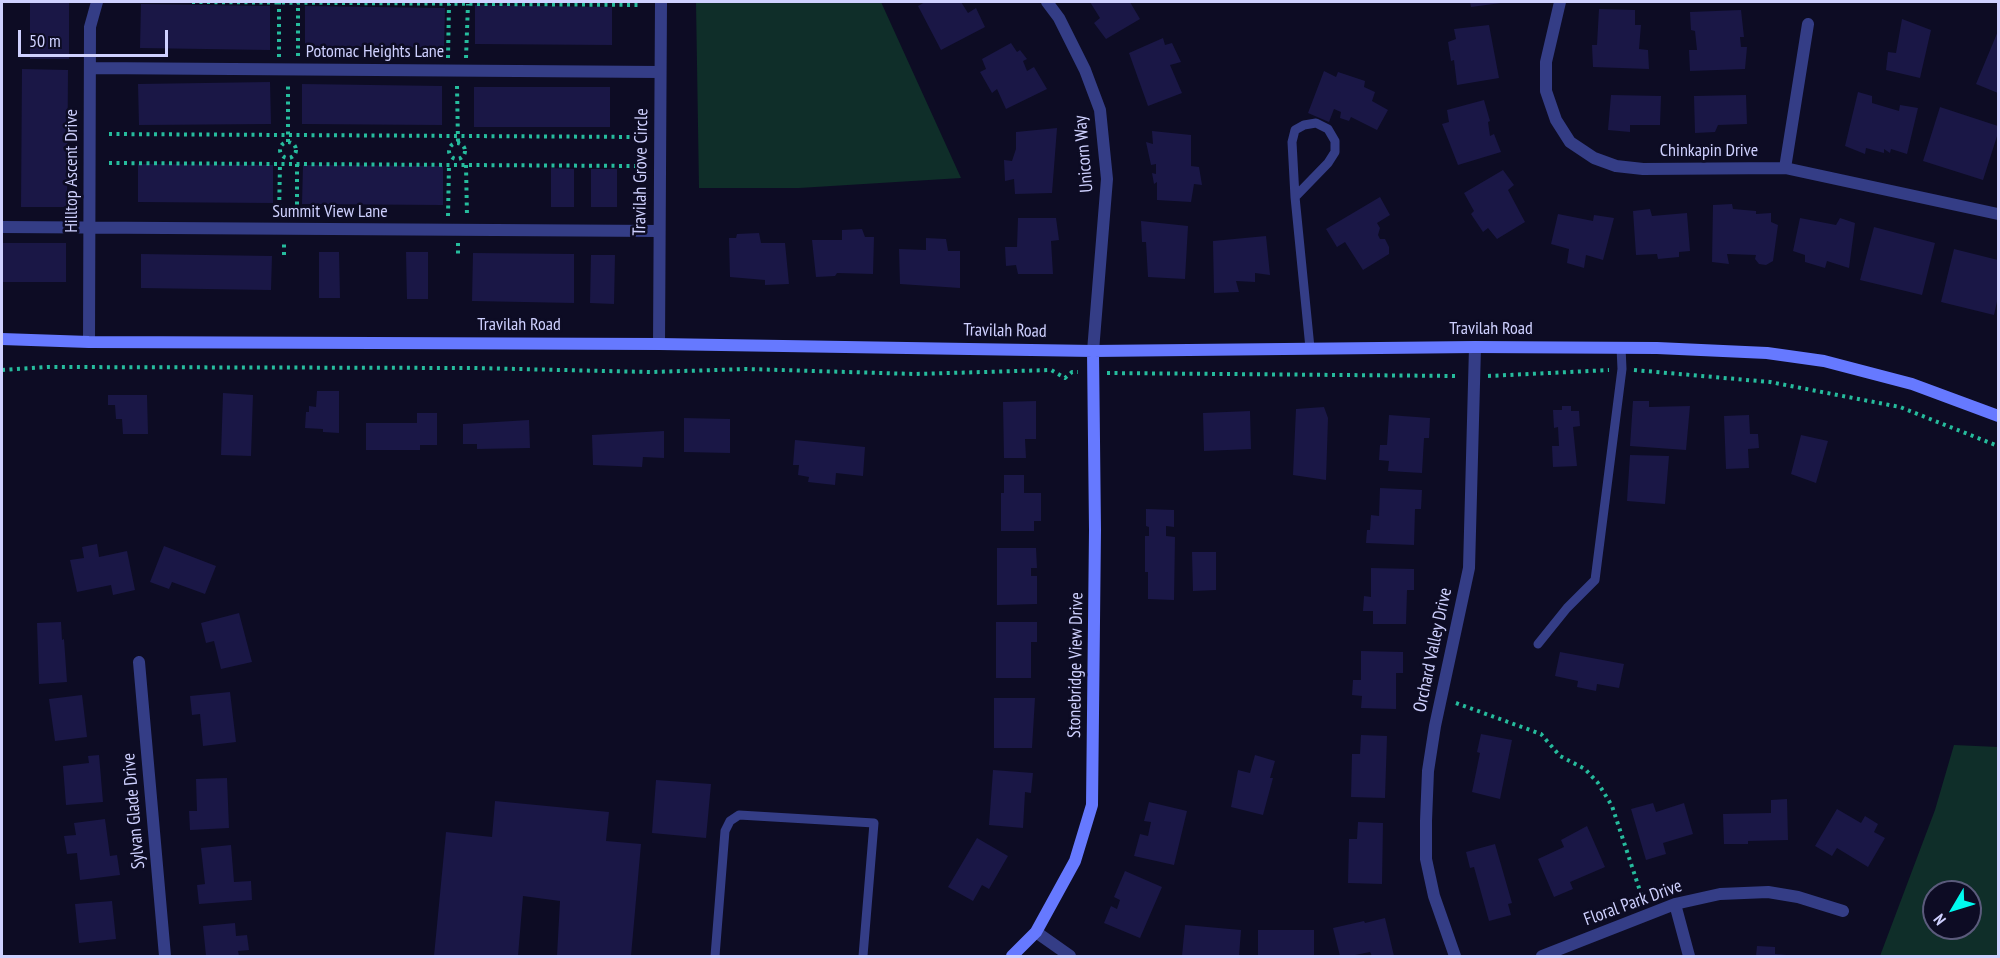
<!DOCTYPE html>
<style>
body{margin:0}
#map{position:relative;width:2000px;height:958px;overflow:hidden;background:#0d0c24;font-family:"PT Sans Narrow",sans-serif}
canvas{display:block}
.frame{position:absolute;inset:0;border:3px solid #cfd1ff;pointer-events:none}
.north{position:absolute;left:1922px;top:880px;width:60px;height:60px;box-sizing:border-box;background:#0d0c24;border:2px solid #5b5b7c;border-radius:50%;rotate:232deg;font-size:16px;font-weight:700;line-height:24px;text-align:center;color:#cfd1ff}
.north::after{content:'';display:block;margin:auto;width:21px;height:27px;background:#00faef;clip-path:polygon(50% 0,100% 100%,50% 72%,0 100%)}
.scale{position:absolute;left:18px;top:30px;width:150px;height:27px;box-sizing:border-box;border:3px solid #cfd1ff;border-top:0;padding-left:8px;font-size:18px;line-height:21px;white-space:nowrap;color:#cfd1ff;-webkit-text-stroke:4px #0d0c24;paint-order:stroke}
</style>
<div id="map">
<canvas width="2000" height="958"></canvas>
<div class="frame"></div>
<div class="north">N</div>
<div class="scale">50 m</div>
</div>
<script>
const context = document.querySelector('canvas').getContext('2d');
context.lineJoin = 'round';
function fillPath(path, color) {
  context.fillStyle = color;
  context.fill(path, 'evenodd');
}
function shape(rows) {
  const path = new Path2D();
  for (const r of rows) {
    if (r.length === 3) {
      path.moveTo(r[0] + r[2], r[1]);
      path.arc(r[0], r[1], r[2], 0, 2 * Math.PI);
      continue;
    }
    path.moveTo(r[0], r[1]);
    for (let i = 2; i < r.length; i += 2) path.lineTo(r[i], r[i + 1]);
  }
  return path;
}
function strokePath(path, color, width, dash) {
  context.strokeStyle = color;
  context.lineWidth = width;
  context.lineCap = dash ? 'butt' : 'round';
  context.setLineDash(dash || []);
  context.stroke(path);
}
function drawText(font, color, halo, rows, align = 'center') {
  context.font = font + ' "PT Sans Narrow",sans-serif';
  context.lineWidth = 5;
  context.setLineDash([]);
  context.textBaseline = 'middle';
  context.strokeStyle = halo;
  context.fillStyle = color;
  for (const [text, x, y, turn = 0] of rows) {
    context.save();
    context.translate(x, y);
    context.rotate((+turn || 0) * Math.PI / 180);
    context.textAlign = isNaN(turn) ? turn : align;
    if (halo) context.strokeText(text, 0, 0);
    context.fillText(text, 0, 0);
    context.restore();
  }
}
fillPath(shape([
 [696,2,881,2,961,178,799,188,699,188],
 [1954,745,1998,747,1998,956,1880,956,1935,810],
 [1934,892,1970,892,1970,928,1934,928]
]), '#0f2e29');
fillPath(shape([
 [30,2,69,2,69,59,30,59],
 [925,2,961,2,968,13,976,8,985,27,941,50,918,6],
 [1090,2,1130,2,1140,19,1106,39,1094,23,1100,18],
 [1470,2,1501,2,1501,3,1471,7],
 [141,4,270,6,270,50,140,48],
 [475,5,612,7,612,45,475,44],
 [305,6,445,8,444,48,305,46],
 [1599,9,1635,10,1635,25,1641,25,1639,49,1648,50,1649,69,1593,67,1592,45,1597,45],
 [1741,10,1744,37,1740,37,1741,47,1747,47,1745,69,1690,71,1689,50,1697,50,1695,31,1691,30,1690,12],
 [1902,19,1931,30,1920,78,1886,70,1888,52,1896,53],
 [1489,25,1499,78,1457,85,1454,60,1451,61,1448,42,1456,39,1454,29],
 [1998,31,1998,93,1976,84],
 [1163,38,1165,45,1172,43,1181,62,1170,65,1182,93,1148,106,1129,53],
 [1011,43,1017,52,1020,50,1027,59,1023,61,1027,71,1034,67,1047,89,1006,109,997,89,992,93,980,72,986,69,982,59],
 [22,69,68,70,67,207,21,207],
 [1324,71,1336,77,1338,72,1365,81,1364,87,1375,92,1372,101,1388,110,1377,130,1351,117,1349,121,1340,118,1341,112,1334,109,1329,122,1308,113],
 [270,82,271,124,139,125,138,84],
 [302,84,442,86,442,125,302,124],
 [474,87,610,87,610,127,474,127],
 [1858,92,1872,96,1872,103,1899,111,1900,105,1918,108,1907,154,1891,149,1890,153,1884,149,1884,153,1866,148,1865,154,1845,146],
 [1611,95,1661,96,1660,125,1630,125,1630,132,1608,130],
 [1746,95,1747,124,1718,125,1715,132,1695,133,1694,96],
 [1484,100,1490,121,1488,122,1490,136,1494,134,1501,152,1458,165,1442,124,1449,122,1447,110],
 [1940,107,1998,126,1998,133,1983,180,1923,161],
 [1057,128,1052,193,1015,194,1014,179,1005,181,1004,160,1012,161,1016,149,1016,132],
 [1152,131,1191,135,1191,166,1199,167,1202,185,1194,184,1191,202,1157,200,1157,182,1154,184,1152,173,1156,174,1156,164,1151,165,1146,142,1153,144],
 [138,164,273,165,273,203,138,202],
 [303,165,443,166,443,205,302,204],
 [551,168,574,169,574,207,551,207],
 [591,169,617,169,617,207,591,207],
 [1503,170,1514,185,1508,190,1525,222,1497,239,1488,228,1483,232,1471,214,1474,211,1464,193],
 [1380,197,1390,215,1377,223,1380,228,1378,235,1380,239,1385,239,1389,247,1389,254,1363,270,1345,242,1337,247,1326,229],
 [1732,204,1733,209,1756,211,1756,214,1771,213,1771,222,1778,225,1773,261,1766,265,1759,264,1755,259,1756,255,1727,254,1729,264,1712,262,1713,205],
 [1650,209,1652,216,1687,213,1690,251,1679,252,1679,257,1658,259,1657,254,1636,255,1633,211],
 [1558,214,1593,221,1594,215,1614,218,1603,260,1586,255,1584,268,1567,263,1569,249,1551,244],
 [1018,218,1056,218,1059,240,1051,241,1053,274,1018,274,1016,265,1006,266,1005,247,1017,247],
 [1800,218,1836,225,1840,218,1855,223,1849,268,1827,261,1825,268,1805,262,1805,255,1793,251],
 [1141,221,1188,226,1185,279,1148,277,1146,242,1142,242],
 [1874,227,1935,243,1922,295,1860,280],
 [862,229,865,237,874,237,873,274,837,273,835,276,816,277,812,240,842,240,842,230],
 [759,233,761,243,785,243,789,284,765,285,765,280,730,277,729,238,736,238,737,234],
 [1266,236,1270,275,1255,273,1255,282,1236,281,1239,292,1214,293,1213,241],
 [926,238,946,239,948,251,960,251,960,288,900,284,899,249,926,250],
 [2,243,66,243,66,282,2,282],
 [1954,249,1998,260,1998,297,1994,315,1941,302],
 [319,252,339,252,340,298,319,298],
 [406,252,428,252,428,299,407,299],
 [473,253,574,254,574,303,472,301],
 [141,254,272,256,271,290,141,288],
 [591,255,615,255,614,304,590,303],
 [317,391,339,391,339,433,323,432,323,429,305,428,306,412,309,412,309,406,316,407],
 [223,393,253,395,251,456,221,455],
 [108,395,147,395,148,434,123,434,122,419,116,419,115,405,108,405],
 [1036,401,1036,439,1025,439,1026,458,1004,458,1003,402],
 [1633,401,1649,401,1649,407,1690,406,1686,450,1630,446],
 [1562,406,1571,406,1571,411,1579,411,1580,426,1573,427,1577,466,1553,467,1552,446,1559,446,1558,427,1554,428,1553,410,1562,410],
 [1324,407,1328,418,1326,480,1293,475,1296,409],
 [1250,411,1251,449,1204,451,1203,413],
 [417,413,437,413,437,445,420,445,420,450,366,450,366,423,417,423],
 [1389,415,1430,418,1429,438,1424,438,1422,473,1388,471,1389,461,1379,460,1380,445,1387,445],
 [1749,415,1750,434,1758,434,1759,448,1748,449,1749,468,1726,469,1724,416],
 [684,418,730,419,730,453,684,452],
 [529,420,530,448,477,449,477,444,463,444,463,424],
 [664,431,664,458,643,457,642,467,593,465,592,435],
 [1801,435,1828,441,1816,483,1791,474],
 [795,440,865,447,863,476,836,473,835,485,808,482,809,477,798,475,799,465,793,465],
 [1630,455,1669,456,1665,504,1627,501],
 [1004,475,1024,475,1024,493,1041,493,1041,521,1034,521,1034,531,1001,531,1001,493,1004,493],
 [1380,488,1422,490,1421,509,1415,509,1414,545,1366,543,1367,530,1370,530,1371,515,1379,516],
 [1146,509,1174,510,1174,527,1166,526,1166,536,1175,537,1174,600,1148,599,1148,572,1145,572,1145,536,1149,536,1149,527,1146,526],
 [97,544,99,557,127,551,135,590,113,595,111,585,77,592,70,560,84,558,82,547],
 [164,546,216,566,205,594,172,582,169,589,150,582],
 [997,548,1036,548,1037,568,1031,568,1031,576,1037,576,1037,604,997,605],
 [1192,552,1216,552,1216,590,1193,591],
 [1371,568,1414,569,1414,590,1407,590,1406,624,1373,624,1373,611,1363,611,1364,596,1371,597],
 [239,613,252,662,221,669,214,641,206,643,201,623],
 [61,622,62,640,64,639,67,682,39,684,37,623],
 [996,622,1037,622,1037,642,1031,642,1031,678,996,678],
 [1361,651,1403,652,1403,673,1396,673,1396,709,1361,708,1362,696,1352,695,1353,680,1361,680],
 [1560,652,1624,664,1619,688,1597,684,1596,691,1577,687,1578,681,1555,676],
 [230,692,236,742,203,746,200,714,192,715,190,696],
 [82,695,87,737,55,741,49,699],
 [994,698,1035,698,1032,748,994,748],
 [1481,734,1512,740,1500,799,1472,792,1480,753,1477,752],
 [1361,735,1387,736,1385,798,1351,797,1352,754,1360,754],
 [99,755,103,802,66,805,63,766,89,763,88,756],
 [1255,755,1275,761,1270,778,1273,778,1263,815,1231,807,1238,770,1250,773],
 [993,770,1033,773,1031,793,1025,792,1023,828,989,825],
 [227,778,229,828,190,830,189,811,197,811,196,779],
 [656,780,711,784,706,838,652,833],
 [1787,799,1788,840,1748,841,1748,844,1724,844,1723,814,1771,813,1771,800],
 [495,801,609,812,606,841,641,844,631,956,557,956,560,901,523,896,518,956,434,956,446,832,492,837],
 [1149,802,1187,811,1174,865,1134,856,1140,834,1148,836,1151,822,1144,821],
 [1653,803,1656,812,1684,803,1693,834,1663,843,1666,854,1646,860,1631,809],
 [1837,809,1861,823,1865,816,1878,824,1874,832,1885,838,1868,867,1837,848,1832,856,1815,846],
 [105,819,110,856,117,855,120,875,80,880,77,853,67,854,64,836,76,835,74,823],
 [1358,822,1383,823,1382,884,1348,883,1349,839,1357,839],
 [1587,826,1605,867,1570,882,1573,889,1554,897,1538,859,1564,847,1561,840],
 [977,838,1008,856,989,889,982,885,973,901,948,887],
 [1495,844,1512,903,1508,904,1511,915,1489,921,1474,867,1470,868,1466,852],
 [231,845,234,882,251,881,252,900,199,904,197,885,205,884,201,848],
 [1125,871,1162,887,1140,938,1104,923,1111,906,1117,909,1120,900,1114,897],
 [112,901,116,939,79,943,75,904],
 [1385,918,1394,956,1372,956,1370,952,1350,956,1340,956,1333,928,1364,921,1365,923],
 [235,923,236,936,247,935,249,950,238,951,239,956,206,956,203,926],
 [1185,925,1241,930,1239,956,1182,956],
 [1258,930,1314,930,1314,956,1258,956],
 [1757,946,1775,947,1775,954,1787,955,1787,956,1756,956]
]), '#1a1746');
strokePath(shape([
 [192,2,642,5],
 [298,56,298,3],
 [279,57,279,3],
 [448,58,449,4],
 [466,58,468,4],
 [457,86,458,143],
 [109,134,641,137],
 [288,142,288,82],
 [288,150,8],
 [457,151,8],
 [109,163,641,166],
 [297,164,297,215],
 [466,165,467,216],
 [279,215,280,164],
 [448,216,449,165],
 [458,243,458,254],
 [284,255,284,244],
 [2,370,48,367,473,368,651,372,747,369,915,374,1051,370,1065,378,1072,372,1078,372],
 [1634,370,1770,382,1900,407,1998,446],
 [1107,373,1459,376],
 [1488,376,1609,370],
 [1456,703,1541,734,1560,756,1585,769,1598,783,1612,806,1643,900]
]), '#26bc9d', 4, [3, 4.5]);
strokePath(shape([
 [1295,197,1328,163,1335,152,1335,141,1328,129,1316,123,1304,125,1295,130,1292,142,1295,197,1310,348],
 [1538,644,1567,608,1595,580,1622,369,1621,347],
 [715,956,725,831,730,821,739,815,874,823,863,956]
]), '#343d86', 9);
strokePath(shape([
 [1047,2,1059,18,1085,70,1100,110,1107,179,1093,351],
 [1560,2,1546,62,1546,91,1556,120,1570,142,1594,158,1616,166,1643,169,1785,168,1998,214],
 [90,68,660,72],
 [1785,168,1808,24],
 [2,227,659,231],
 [89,342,90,27,97,2],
 [659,344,661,2],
 [139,662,165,956],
 [1675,904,1689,956],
 [1036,932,1070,956],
 [1455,956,1434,896,1426,859,1426,821,1428,771,1435,726,1469,568,1475,347],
 [1542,956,1675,904,1720,894,1768,892,1798,897,1843,911]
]), '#343d86', 12);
strokePath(shape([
 [2,339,89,342,659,344,1093,351,1475,347,1657,348,1767,353,1824,361,1912,384,1998,416],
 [1012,956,1036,932,1075,861,1092,805,1095,530,1093,351]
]), '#6679ff', 12);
drawText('18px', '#cfd1ff', '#0d0c24', [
 ["Potomac Heights Lane",375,52],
 ["Chinkapin Drive",1709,151],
 ["Unicorn Way",1084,154,-95],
 ["Hilltop Ascent Drive",72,171,-90],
 ["Travilah Grove Circle",641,172,-89],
 ["Summit View Lane",330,212],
 ["Travilah Road",519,325],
 ["Travilah Road",1491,329],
 ["Travilah Road",1005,331,1],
 ["Orchard Valley Drive",1433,650,-78],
 ["Stonebridge View Drive",1076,665,-89],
 ["Sylvan Glade Drive",134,811,-95],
 ["Floral Park Drive",1633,903,-20]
]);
</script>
